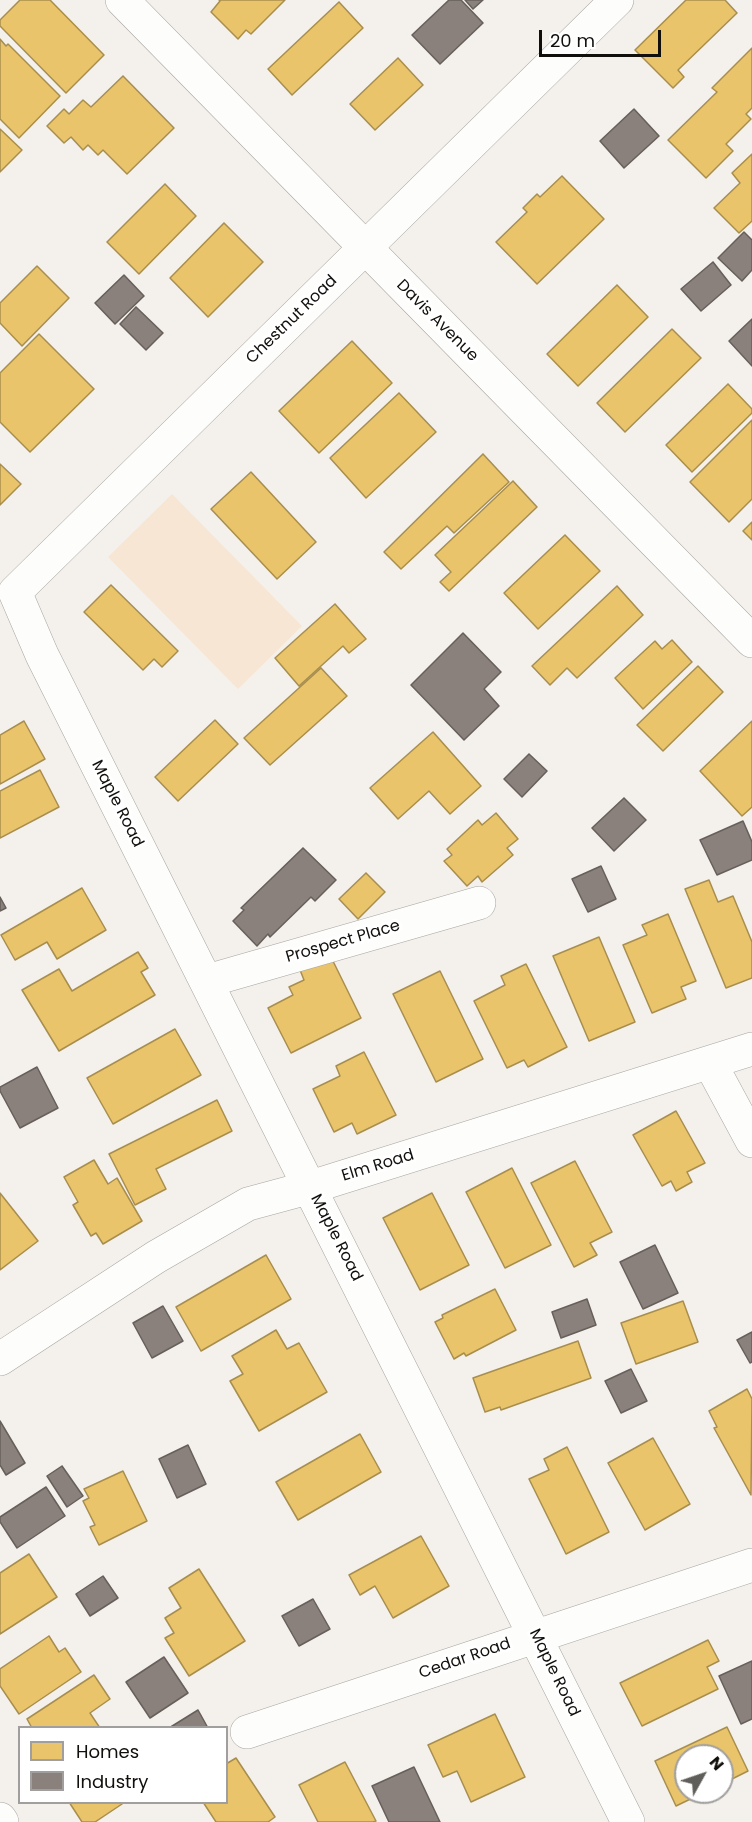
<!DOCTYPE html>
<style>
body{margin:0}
#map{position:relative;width:752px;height:1822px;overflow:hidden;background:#f4f0ec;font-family:Poppins,sans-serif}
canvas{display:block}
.legend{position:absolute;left:18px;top:1726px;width:210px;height:78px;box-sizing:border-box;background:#fff;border:2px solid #a09f9e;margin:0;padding:8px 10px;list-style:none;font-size:18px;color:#110f0c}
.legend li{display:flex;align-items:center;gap:12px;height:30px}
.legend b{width:30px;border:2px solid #a09f9e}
.north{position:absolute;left:674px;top:1744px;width:60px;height:60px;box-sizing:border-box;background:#fff;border:2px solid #a09f9e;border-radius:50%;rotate:50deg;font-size:16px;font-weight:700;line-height:24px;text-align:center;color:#110f0c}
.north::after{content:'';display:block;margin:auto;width:21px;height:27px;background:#605e5a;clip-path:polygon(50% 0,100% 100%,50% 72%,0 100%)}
.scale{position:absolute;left:539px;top:30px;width:122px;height:27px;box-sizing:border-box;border:3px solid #110f0c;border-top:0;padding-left:8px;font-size:18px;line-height:21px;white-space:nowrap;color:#110f0c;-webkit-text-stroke:4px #fff;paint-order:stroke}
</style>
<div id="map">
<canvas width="752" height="1822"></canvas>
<ul class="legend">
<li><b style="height:16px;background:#e9c46a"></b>Homes</li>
<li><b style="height:16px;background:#8a817c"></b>Industry</li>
</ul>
<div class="north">N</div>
<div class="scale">20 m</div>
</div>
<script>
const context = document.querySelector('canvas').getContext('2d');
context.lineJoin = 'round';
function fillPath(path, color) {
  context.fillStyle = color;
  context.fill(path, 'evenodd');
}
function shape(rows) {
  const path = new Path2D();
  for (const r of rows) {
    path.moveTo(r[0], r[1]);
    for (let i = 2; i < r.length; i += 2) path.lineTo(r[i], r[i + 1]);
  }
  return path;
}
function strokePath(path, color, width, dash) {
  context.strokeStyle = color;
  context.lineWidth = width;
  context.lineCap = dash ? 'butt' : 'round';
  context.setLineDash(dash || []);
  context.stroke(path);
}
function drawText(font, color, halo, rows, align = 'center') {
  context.font = font + ' Poppins,sans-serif';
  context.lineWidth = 6;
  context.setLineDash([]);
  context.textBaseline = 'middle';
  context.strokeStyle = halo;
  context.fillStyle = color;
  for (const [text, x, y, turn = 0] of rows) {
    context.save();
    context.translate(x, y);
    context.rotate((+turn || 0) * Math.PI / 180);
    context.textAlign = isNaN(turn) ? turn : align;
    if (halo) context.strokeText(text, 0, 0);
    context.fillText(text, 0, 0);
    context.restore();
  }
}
fillPath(shape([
 [172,494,302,626,238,689,108,557]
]), '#f8e6d4');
const homes = shape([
 [20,0,50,0,104,55,66,93,0,26,0,20,20,0],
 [219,0,285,0,251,34,246,30,238,39,211,12,220,1,219,0],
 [686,0,725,0,737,13,678,70,684,77,673,88,635,50,686,0],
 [339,2,363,28,292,95,268,69,339,2],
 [0,39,6,46,8,44,60,96,19,138,0,119,0,39],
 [752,48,752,108,746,114,751,119,726,144,733,151,706,178,668,140,717,92,712,88,752,48],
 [398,58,423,85,375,130,350,104,398,58],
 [123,76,174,128,127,174,103,150,98,155,88,145,83,150,71,137,64,143,47,126,64,109,69,114,83,100,91,107,123,76],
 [0,129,22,150,0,172,0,129],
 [752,154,752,221,739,233,714,208,740,183,732,173,752,154],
 [562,176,604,219,537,284,496,242,527,212,523,208,537,194,540,197,562,176],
 [165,184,196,216,139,274,107,242,165,184],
 [224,223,263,262,208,317,170,278,224,223],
 [37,266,69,298,22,346,0,323,0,303,37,266],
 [617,285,648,317,578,386,547,354,617,285],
 [672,329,701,358,625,432,597,403,672,329],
 [39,334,94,389,30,452,0,422,0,373,39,334],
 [352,341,392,383,319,453,279,411,352,341],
 [728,384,752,409,752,413,692,472,666,445,728,384],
 [399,393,436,432,366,498,330,458,399,393],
 [752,420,752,499,729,522,690,482,752,420],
 [483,454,509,482,454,533,447,526,401,569,384,552,483,454],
 [0,464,21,484,0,505,0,464],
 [251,472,316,542,277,579,211,509,251,472],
 [513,481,537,507,449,591,440,582,451,572,435,555,513,481],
 [752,522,752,540,743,531,752,522],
 [565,535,600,571,538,629,504,593,565,535],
 [111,585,178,651,162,667,154,659,143,670,84,612,111,585],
 [617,586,643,615,577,678,567,668,550,685,532,666,617,586],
 [335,604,366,639,349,653,343,646,299,686,275,658,335,604],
 [672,640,692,662,643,709,615,678,655,641,662,649,672,640],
 [698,666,723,692,663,751,637,725,698,666],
 [321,668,347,696,270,765,244,738,321,668],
 [215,720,238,744,178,801,155,777,215,720],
 [24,721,45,759,0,784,0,735,24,721],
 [752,721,752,807,742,816,700,771,752,721],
 [433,732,481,786,450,814,429,791,398,819,370,788,433,732],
 [40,770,59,807,0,838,0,791,40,770],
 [496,813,518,839,507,848,513,855,482,882,478,876,467,886,444,861,452,855,447,849,478,820,482,825,496,813],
 [366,873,385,892,358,919,339,899,366,873],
 [709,880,718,902,733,896,752,942,752,978,726,988,685,889,709,880],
 [82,888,106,930,57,959,47,942,15,960,1,935,82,888],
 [668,914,696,981,681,987,686,999,652,1013,623,945,647,935,642,925,668,914],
 [599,937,635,1022,589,1041,553,956,599,937],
 [138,952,148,968,141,972,155,995,59,1051,22,990,59,969,72,991,138,952],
 [330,955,361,1018,291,1053,268,1008,293,995,289,987,304,980,300,970,330,955],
 [526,964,567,1047,528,1067,524,1060,507,1068,474,1001,505,985,501,976,526,964],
 [440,971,483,1059,436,1082,393,994,440,971],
 [175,1029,201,1075,113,1124,87,1078,175,1029],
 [364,1052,396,1115,357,1134,352,1123,334,1132,313,1089,340,1076,336,1066,364,1052],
 [217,1100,232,1131,156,1169,166,1189,135,1205,109,1154,217,1100],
 [676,1111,705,1163,687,1172,692,1182,676,1191,671,1181,662,1186,633,1135,676,1111],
 [94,1160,108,1184,117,1178,142,1221,103,1244,96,1233,91,1236,73,1205,78,1202,64,1177,94,1160],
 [575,1161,612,1232,590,1243,597,1255,574,1267,531,1183,575,1161],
 [512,1168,551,1245,505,1268,466,1192,512,1168],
 [0,1193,38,1241,0,1270,0,1193],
 [432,1193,469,1265,420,1290,383,1218,432,1193],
 [266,1255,291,1299,201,1351,176,1307,266,1255],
 [495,1289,516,1330,466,1356,464,1353,454,1359,435,1322,443,1318,442,1315,495,1289],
 [683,1301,698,1342,636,1364,621,1323,683,1301],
 [276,1330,287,1349,299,1343,327,1392,259,1431,230,1381,243,1374,232,1356,276,1330],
 [578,1341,591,1378,501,1410,500,1407,485,1412,473,1378,578,1341],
 [747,1389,752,1399,751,1495,714,1428,717,1427,709,1411,747,1389],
 [360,1434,381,1472,298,1520,276,1482,360,1434],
 [653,1438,690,1504,645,1530,608,1463,653,1438],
 [567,1447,609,1532,566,1554,529,1479,549,1470,544,1459,567,1447],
 [123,1471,147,1521,99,1545,90,1527,95,1525,83,1501,89,1498,84,1489,123,1471],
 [421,1536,449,1586,393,1618,375,1586,360,1595,349,1575,421,1536],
 [29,1554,57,1597,0,1634,0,1573,29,1554],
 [199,1569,245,1641,189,1676,165,1638,174,1633,165,1618,181,1608,169,1588,199,1569],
 [49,1636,59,1652,65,1648,81,1672,19,1714,0,1686,0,1669,49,1636],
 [708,1640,719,1661,707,1667,718,1689,642,1726,620,1683,708,1640],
 [94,1675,110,1699,90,1713,100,1728,32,1728,27,1719,94,1675],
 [495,1714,525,1777,471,1802,457,1771,443,1777,428,1745,495,1714],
 [727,1727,748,1771,722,1784,722,1756,686,1756,686,1792,705,1792,676,1806,655,1761,727,1727],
 [236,1758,275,1817,268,1822,216,1822,203,1802,226,1802,226,1764,236,1758],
 [345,1762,376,1821,373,1822,318,1822,299,1785,345,1762],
 [69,1802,125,1802,95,1822,82,1822,69,1802]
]);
fillPath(homes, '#e9c46a');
strokePath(homes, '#a88e4e', 1.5);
const industry = shape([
 [449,0,461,0,483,23,440,64,412,35,449,0],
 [465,0,483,0,473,9,465,0],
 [634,109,659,136,624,168,600,141,634,109],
 [744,232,752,240,752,270,742,281,718,258,744,232],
 [713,262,731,285,701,311,681,289,713,262],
 [124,275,144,296,115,324,95,303,124,275],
 [136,307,163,333,146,350,120,324,136,307],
 [752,319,752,366,729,341,752,319],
 [463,633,501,672,484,689,499,706,464,740,411,685,463,633],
 [529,754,547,771,522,797,504,779,529,754],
 [624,798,646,820,614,851,592,828,624,798],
 [743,821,752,842,752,860,717,875,700,840,743,821],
 [303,848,336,880,315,901,311,897,270,937,268,934,257,946,233,921,244,910,241,908,303,848],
 [601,866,616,899,588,912,572,879,601,866],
 [0,897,6,908,0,911,0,897],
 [37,1067,58,1108,20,1128,0,1091,0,1087,37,1067],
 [655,1245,678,1293,643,1309,620,1262,655,1245],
 [587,1299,596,1325,561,1338,552,1312,587,1299],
 [163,1306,183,1341,152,1358,133,1323,163,1306],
 [752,1332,752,1362,750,1363,737,1340,752,1332],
 [631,1369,647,1401,621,1413,605,1381,631,1369],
 [0,1421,25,1463,6,1475,0,1465,0,1421],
 [188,1445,206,1484,177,1498,159,1459,188,1445],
 [62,1466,83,1496,67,1507,47,1476,62,1466],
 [46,1487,65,1516,17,1548,0,1522,0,1517,46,1487],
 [103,1576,118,1598,90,1616,76,1594,103,1576],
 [313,1599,330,1629,299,1646,282,1616,313,1599],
 [164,1657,188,1693,150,1718,126,1682,164,1657],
 [752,1661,752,1719,741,1724,719,1676,752,1661],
 [198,1710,208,1728,169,1728,198,1710],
 [414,1767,440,1822,389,1822,372,1786,414,1767]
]);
fillPath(industry, '#8a817c');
strokePath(industry, '#665f5a', 1.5);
const minor = shape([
 [617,0,15,592,42,655,628,1822],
 [207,981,479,903],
 [710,1063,752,1141],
 [0,1359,156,1257,248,1204,311,1187,752,1049],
 [247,1732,752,1565]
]);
const tertiary = shape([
 [122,0,752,641],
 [0,1819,2,1822]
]);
strokePath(minor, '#a8a5a1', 34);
strokePath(tertiary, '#a8a5a1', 34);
strokePath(minor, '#fdfdfc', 33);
strokePath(tertiary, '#fdfdfc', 33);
drawText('16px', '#110f0c', '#fff', [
 ["Chestnut Road",292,320,-44],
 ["Davis Avenue",437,321,45],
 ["Maple Road",117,804,63],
 ["Prospect Place",343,942,-16],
 ["Elm Road",378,1166,-17],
 ["Maple Road",336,1238,63],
 ["Cedar Road",465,1659,-19],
 ["Maple Road",554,1673,64]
]);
</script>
